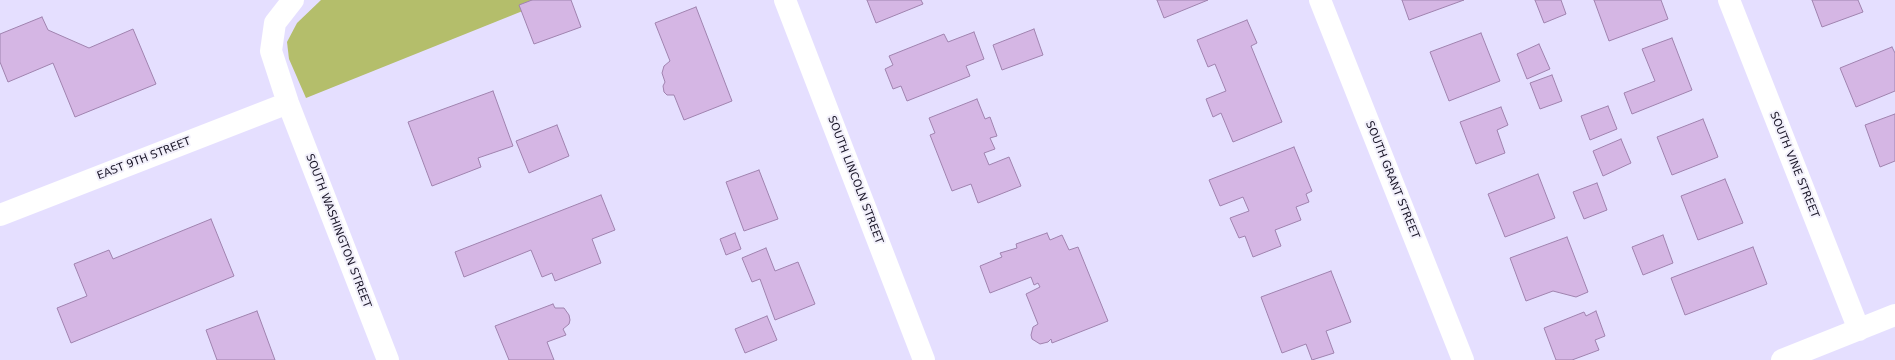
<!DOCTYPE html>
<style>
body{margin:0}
canvas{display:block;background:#e5dfff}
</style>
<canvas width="1895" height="360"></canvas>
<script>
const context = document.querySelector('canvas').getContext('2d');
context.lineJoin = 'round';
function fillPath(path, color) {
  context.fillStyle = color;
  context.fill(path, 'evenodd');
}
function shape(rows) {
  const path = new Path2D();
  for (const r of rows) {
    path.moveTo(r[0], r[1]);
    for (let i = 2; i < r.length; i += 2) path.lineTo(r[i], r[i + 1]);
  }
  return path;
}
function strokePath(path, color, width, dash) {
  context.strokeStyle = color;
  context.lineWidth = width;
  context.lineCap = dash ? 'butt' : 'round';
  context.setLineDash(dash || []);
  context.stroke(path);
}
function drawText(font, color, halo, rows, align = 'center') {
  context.font = font + ' "DejaVu Sans",sans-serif';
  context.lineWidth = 4;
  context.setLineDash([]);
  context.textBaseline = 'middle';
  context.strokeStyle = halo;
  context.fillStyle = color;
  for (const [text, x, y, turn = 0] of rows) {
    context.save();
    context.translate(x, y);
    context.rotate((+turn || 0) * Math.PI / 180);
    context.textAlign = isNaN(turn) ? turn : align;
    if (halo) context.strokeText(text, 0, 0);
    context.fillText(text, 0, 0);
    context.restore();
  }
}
fillPath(shape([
 [321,0,550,0,306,98,289,59,287,42,297,23]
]), '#b4be6b');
const building = shape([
 [532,0,571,0,581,27,534,44,519,5,532,0],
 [867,0,921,0,923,4,876,23,867,0],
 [1157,0,1208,0,1164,18,1157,0],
 [1402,0,1464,0,1409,20,1402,0],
 [1535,0,1561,0,1566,14,1544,23,1535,0],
 [1594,0,1661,0,1668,19,1609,41,1594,0],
 [1812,0,1858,0,1863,12,1822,27,1812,0],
 [696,7,732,101,684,120,674,95,667,95,664,92,663,86,665,82,662,73,664,66,670,61,655,23,696,7],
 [42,17,48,30,89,48,133,29,156,84,75,117,53,63,8,82,0,62,0,34,42,17],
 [1247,20,1257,43,1251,46,1282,122,1233,142,1221,113,1213,117,1206,99,1226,91,1215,64,1208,67,1197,40,1247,20],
 [1034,29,1043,55,1002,70,993,45,1034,29],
 [974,32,984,59,966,66,970,76,907,101,901,86,893,89,885,69,893,65,889,56,944,34,948,42,974,32],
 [1481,33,1500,81,1449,101,1430,52,1481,33],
 [1672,38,1692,90,1632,114,1624,93,1655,81,1642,49,1672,38],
 [1539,44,1550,69,1527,79,1517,54,1539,44],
 [1892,47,1895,53,1895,91,1856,107,1840,68,1892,47],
 [1552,75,1562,101,1540,109,1530,83,1552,75],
 [493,91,513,146,478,158,481,167,432,186,408,122,493,91],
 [977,99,985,119,990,117,997,136,990,138,995,149,984,153,989,165,1009,157,1021,186,978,203,971,184,952,191,930,135,935,133,929,118,977,99],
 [1608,106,1617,129,1590,140,1581,116,1608,106],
 [1501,107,1508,125,1497,130,1505,153,1476,164,1460,122,1501,107],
 [1895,114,1895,161,1880,167,1865,125,1895,114],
 [1703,119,1718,157,1672,175,1657,137,1703,119],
 [557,125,569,156,529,173,516,141,557,125],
 [1621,139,1631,163,1603,176,1593,151,1621,139],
 [1294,147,1312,191,1306,194,1309,202,1296,207,1301,220,1275,230,1281,246,1253,257,1245,236,1239,238,1230,218,1249,211,1243,197,1220,206,1209,180,1294,147],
 [759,170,778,219,744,231,726,182,759,170],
 [1538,174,1555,218,1505,237,1488,194,1538,174],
 [1725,179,1743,223,1698,240,1681,196,1725,179],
 [1597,183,1607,210,1584,219,1573,192,1597,183],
 [601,195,615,230,592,239,601,263,555,281,552,273,542,277,531,250,464,277,455,252,601,195],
 [211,219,234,276,71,343,57,308,87,296,74,264,109,250,113,259,211,219],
 [735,233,741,249,726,255,720,239,735,233],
 [1047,233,1050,240,1062,235,1069,250,1078,247,1108,321,1052,343,1051,339,1048,342,1040,344,1032,339,1031,335,1033,327,1038,324,1026,294,1040,287,1038,283,1034,285,1031,277,990,293,980,266,1002,257,1000,253,1017,248,1016,244,1047,233],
 [1663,235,1673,263,1643,275,1632,247,1663,235],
 [1567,237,1588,292,1576,297,1553,291,1526,301,1510,258,1567,237],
 [1753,247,1767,284,1685,315,1671,278,1753,247],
 [766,248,775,271,798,262,815,304,775,320,760,279,752,282,742,258,766,248],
 [1331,271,1351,322,1326,331,1334,353,1312,360,1306,344,1282,353,1261,297,1331,271],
 [553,304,555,308,564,308,569,315,570,320,569,324,563,329,566,335,547,342,554,360,509,360,495,326,553,304],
 [257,311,275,360,217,360,206,330,257,311],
 [1596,311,1605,336,1595,340,1599,350,1572,360,1556,360,1544,328,1584,312,1586,316,1596,311],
 [767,316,777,340,745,353,735,329,767,316]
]);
fillPath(building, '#d5b6e4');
strokePath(building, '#a083af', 1);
strokePath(shape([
 [293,0,275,23,271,51,288,103,388,360],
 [785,0,924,360],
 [1320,0,1463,360],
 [1729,0,1859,330],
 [0,215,288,103],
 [1782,360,1895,315]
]), '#fff', 22);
drawText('11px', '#191527', '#f2f0fb', [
 ["EAST 9TH STREET",144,159,-21],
 ["SOUTH VINE STREET",1794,165,68],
 ["SOUTH LINCOLN STREET",855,180,69],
 ["SOUTH GRANT STREET",1392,180,68],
 ["SOUTH WASHINGTON STREET",338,231,69]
]);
</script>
